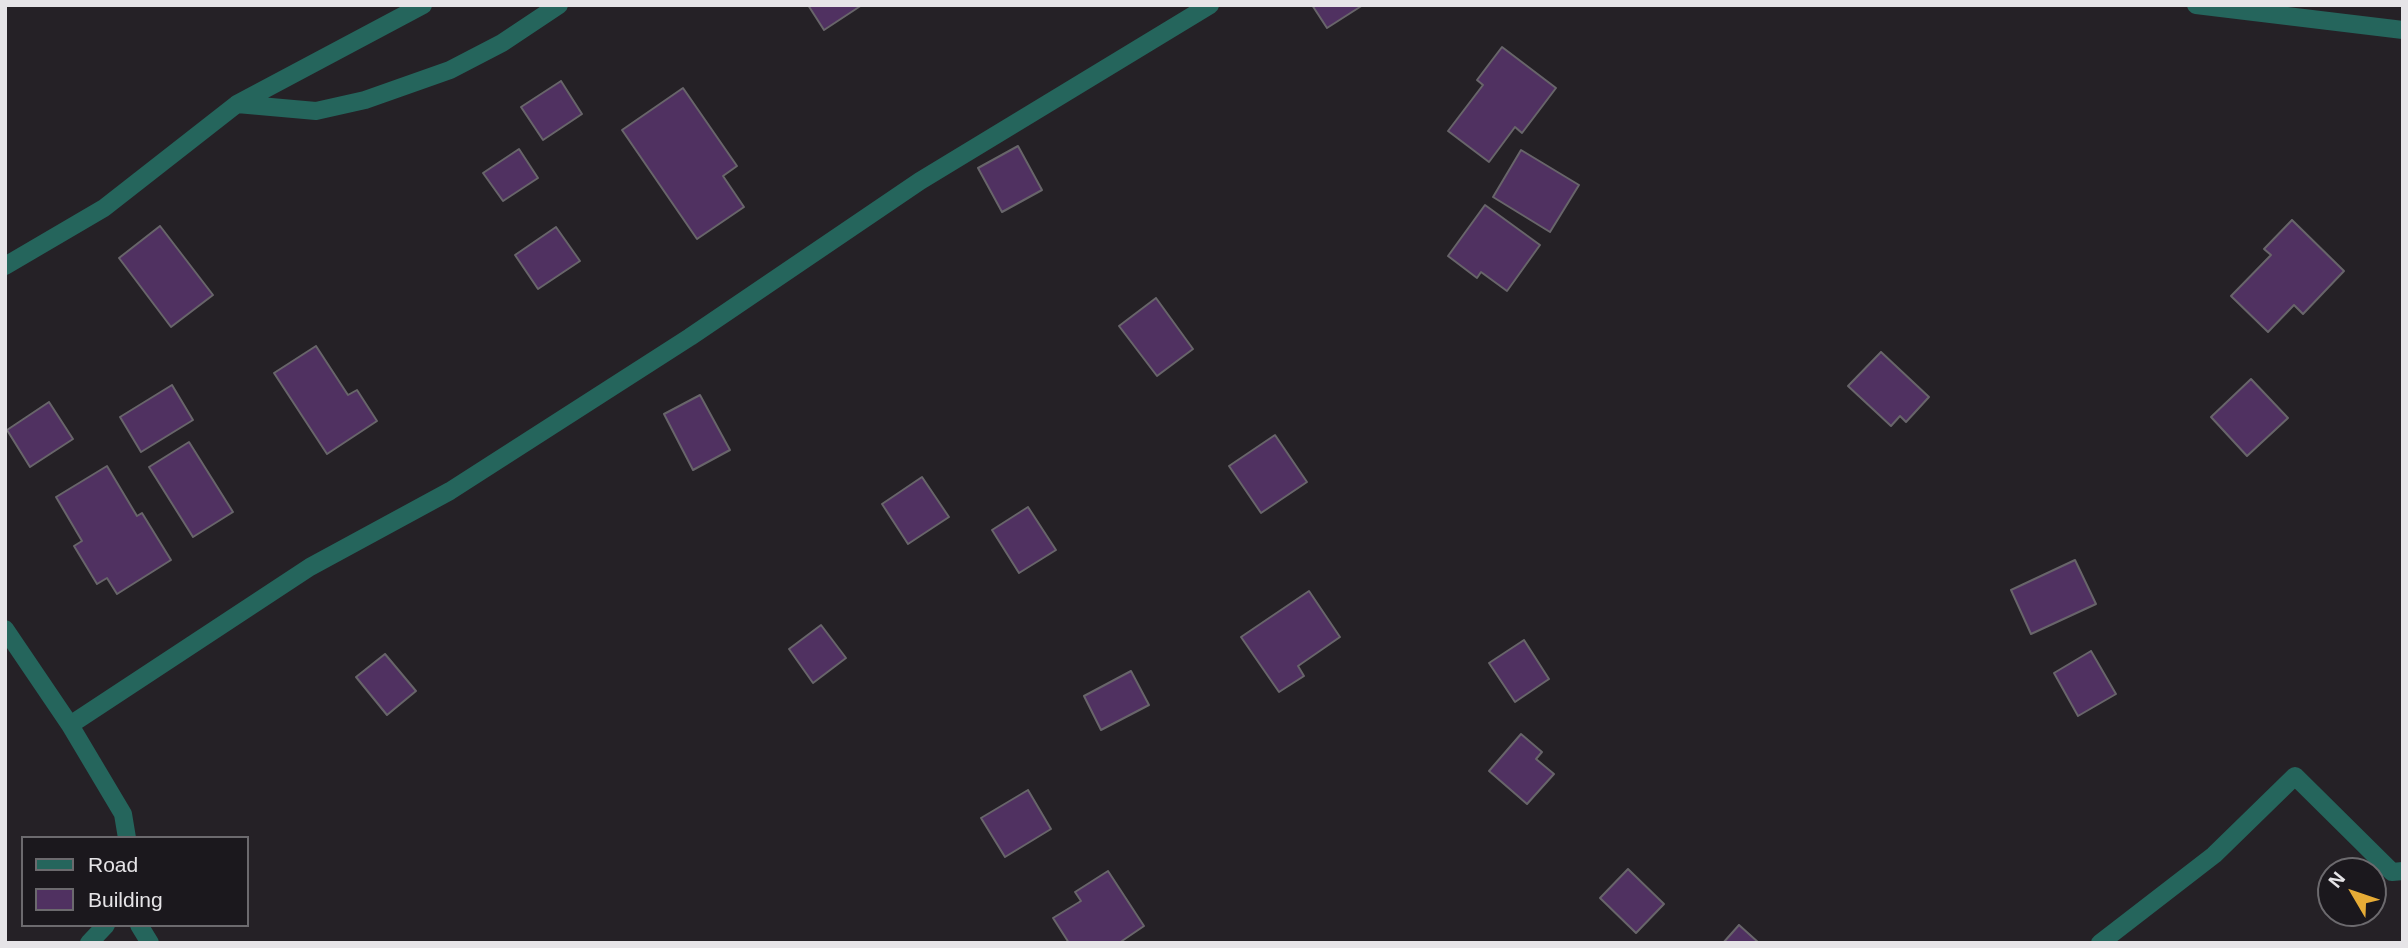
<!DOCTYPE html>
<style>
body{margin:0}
#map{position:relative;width:2408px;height:948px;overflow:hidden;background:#252126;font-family:Helvetica,sans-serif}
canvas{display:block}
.frame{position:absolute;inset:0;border:7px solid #e6e4e7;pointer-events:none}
.legend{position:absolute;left:21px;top:836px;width:228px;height:91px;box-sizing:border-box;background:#1b181d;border:2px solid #6c6a6e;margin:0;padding:9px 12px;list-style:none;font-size:21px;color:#e6e4e7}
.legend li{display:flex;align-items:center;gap:14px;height:35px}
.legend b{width:35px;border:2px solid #6c6a6e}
.north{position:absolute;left:2317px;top:857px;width:70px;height:70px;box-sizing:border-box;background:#1b181d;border:2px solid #6c6a6e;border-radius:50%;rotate:309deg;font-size:19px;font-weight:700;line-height:28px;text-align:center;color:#e6e4e7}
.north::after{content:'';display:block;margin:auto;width:24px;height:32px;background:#e7ac36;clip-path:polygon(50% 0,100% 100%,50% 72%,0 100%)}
</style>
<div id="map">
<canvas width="2408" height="948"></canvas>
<div class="frame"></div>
<ul class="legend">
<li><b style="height:9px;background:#25655c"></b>Road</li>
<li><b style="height:19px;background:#503161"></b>Building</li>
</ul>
<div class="north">N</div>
</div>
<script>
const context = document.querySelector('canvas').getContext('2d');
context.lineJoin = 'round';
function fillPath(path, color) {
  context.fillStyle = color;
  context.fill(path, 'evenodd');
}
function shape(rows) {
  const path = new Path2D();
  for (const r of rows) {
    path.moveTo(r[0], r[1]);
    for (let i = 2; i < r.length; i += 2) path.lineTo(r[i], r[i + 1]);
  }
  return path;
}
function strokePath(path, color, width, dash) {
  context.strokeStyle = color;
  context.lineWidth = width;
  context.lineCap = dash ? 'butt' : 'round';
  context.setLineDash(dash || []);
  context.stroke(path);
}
const building = shape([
 [808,5,862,5,824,30,808,5],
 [1312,5,1363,5,1327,28,1312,5],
 [1502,47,1556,88,1522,133,1515,127,1489,162,1448,131,1483,85,1477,80,1502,47],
 [561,81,582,114,543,140,521,107,561,81],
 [683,88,737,166,723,176,744,207,697,239,622,130,683,88],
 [1018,146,1042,190,1002,212,978,168,1018,146],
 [519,149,538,178,503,201,483,173,519,149],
 [1521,150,1579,185,1550,232,1493,197,1521,150],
 [1485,205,1540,245,1507,291,1481,272,1477,278,1448,256,1485,205],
 [2292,220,2344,271,2303,314,2294,305,2268,332,2231,296,2271,255,2264,249,2292,220],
 [160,226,213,295,171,327,119,258,160,226],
 [556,227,580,261,538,289,515,255,556,227],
 [1156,298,1193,349,1157,376,1119,326,1156,298],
 [316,346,348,395,357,390,377,421,327,454,274,373,316,346],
 [1881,352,1929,397,1906,422,1900,416,1891,426,1848,386,1881,352],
 [2251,379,2288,418,2247,456,2211,417,2251,379],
 [172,385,193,420,141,452,120,417,172,385],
 [700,395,730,450,693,470,664,414,700,395],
 [49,402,73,439,30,467,7,430,49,402],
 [1275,435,1307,482,1261,513,1229,466,1275,435],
 [189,442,233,512,193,537,149,467,189,442],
 [107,466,137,516,142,513,171,560,117,594,107,578,97,584,74,546,82,541,56,497,107,466],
 [922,477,949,517,908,544,882,504,922,477],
 [1028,507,1056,550,1019,573,992,530,1028,507],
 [2075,560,2096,604,2031,634,2011,590,2075,560],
 [1309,591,1340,637,1298,666,1304,676,1279,692,1241,637,1309,591],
 [821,625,846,658,813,683,789,649,821,625],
 [1524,640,1549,679,1515,702,1489,663,1524,640],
 [2091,651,2116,694,2078,716,2054,673,2091,651],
 [385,654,416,691,387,715,356,677,385,654],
 [1131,671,1149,705,1101,730,1084,696,1131,671],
 [1521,734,1542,752,1536,759,1554,774,1527,804,1489,771,1521,734],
 [1028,790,1051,829,1005,857,981,818,1028,790],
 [1628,869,1664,904,1636,933,1600,898,1628,869],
 [1108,871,1144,926,1119,943,1069,943,1053,918,1081,901,1075,892,1108,871],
 [1739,925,1759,943,1723,943,1739,925]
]);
fillPath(building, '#503161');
strokePath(building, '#68656a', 2);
strokePath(shape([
 [2196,5,2403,30],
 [237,104,316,111,365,100,450,70,502,43,559,5],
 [5,266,104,208,237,104,423,5],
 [5,629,70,725,123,814,127,838],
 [70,725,310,567,450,491,690,337,920,181,1210,5],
 [139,925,150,943],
 [89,943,106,925],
 [2100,943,2214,855,2295,776,2392,872,2403,871]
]), '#25655c', 18);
</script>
